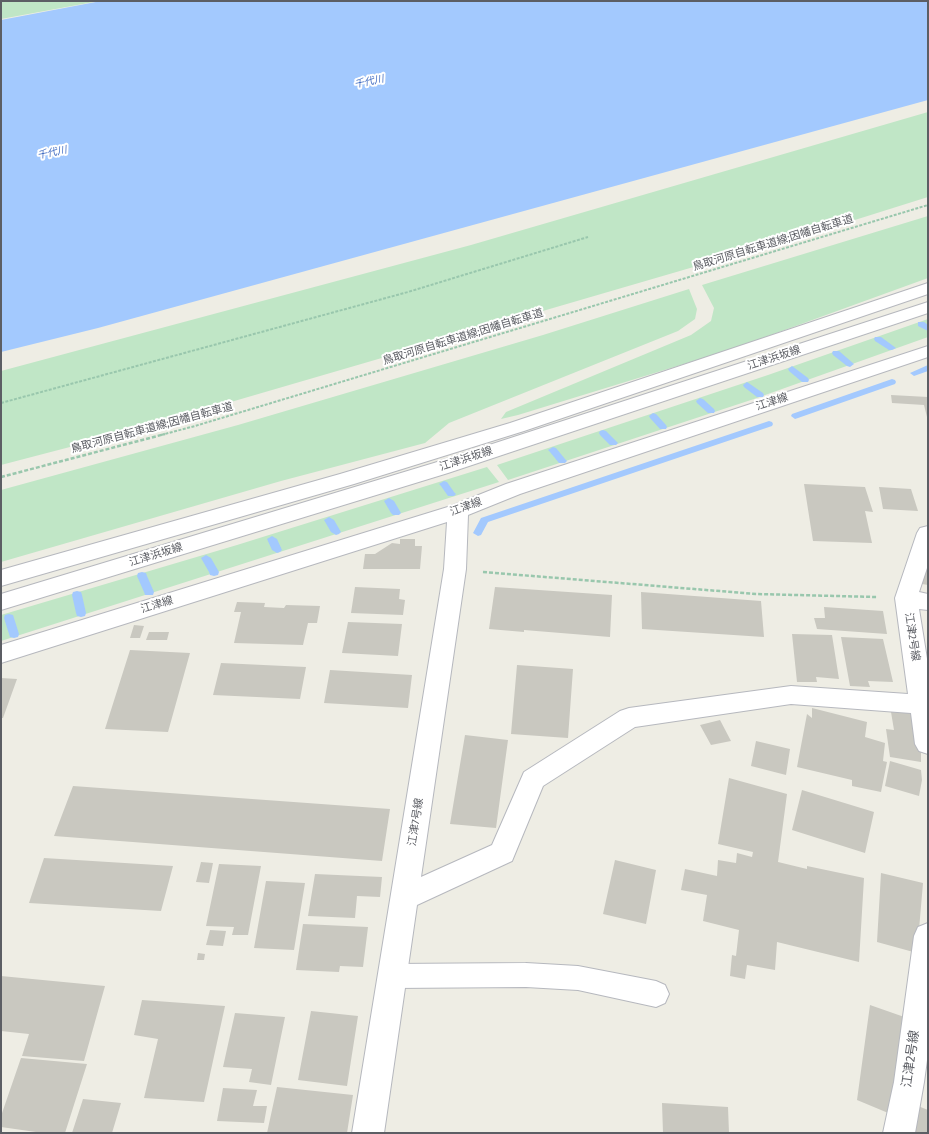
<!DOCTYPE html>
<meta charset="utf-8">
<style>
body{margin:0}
#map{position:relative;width:929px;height:1134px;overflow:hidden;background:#eeede4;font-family:"Fira Sans Condensed",sans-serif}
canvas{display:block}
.frame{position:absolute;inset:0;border:2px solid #5c5e64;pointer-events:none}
</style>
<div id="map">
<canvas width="929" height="1134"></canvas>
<div class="frame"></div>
</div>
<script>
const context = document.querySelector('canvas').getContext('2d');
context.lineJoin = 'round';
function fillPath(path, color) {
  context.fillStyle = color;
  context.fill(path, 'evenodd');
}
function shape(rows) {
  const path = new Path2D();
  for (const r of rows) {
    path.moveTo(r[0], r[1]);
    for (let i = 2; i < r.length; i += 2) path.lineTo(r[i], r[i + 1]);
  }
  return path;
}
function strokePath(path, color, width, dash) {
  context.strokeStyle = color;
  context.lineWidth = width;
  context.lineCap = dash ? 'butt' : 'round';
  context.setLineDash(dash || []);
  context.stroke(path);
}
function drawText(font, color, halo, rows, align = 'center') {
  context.font = font + ' "Fira Sans Condensed","Noto Sans JP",sans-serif';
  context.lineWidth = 4;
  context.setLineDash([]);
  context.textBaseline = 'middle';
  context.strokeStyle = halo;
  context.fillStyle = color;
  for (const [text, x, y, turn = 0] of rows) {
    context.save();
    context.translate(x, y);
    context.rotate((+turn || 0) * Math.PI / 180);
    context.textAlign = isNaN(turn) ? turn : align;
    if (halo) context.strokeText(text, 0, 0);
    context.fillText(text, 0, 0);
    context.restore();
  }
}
fillPath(shape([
 [1,1,99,1,1,19],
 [928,112,928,197,858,219,135,430,1,465,1,371,471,245],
 [928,216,928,278,771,335,710,356,518,415,501,419,506,412,691,335,711,321,714,308,702,285],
 [689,289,697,309,695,319,678,331,449,423,425,443,281,481,1,562,1,490,238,425,543,335],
 [928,319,928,337,754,399,508,480,497,465,768,375],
 [487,467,499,482,1,641,1,615,237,545]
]), '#c0e6c6');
fillPath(shape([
 [101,1,928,1,928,100,98,328,1,352,1,20]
]), '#a3c9fe');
fillPath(shape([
 [918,322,924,322,928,325,928,331,918,326,918,322],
 [875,337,881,337,896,348,892,350,889,350,875,341,874,339,875,337],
 [833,351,839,351,854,364,850,367,847,366,833,355,832,353,833,351],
 [928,365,928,371,914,376,910,373,928,365],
 [792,366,808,378,809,380,808,382,802,382,789,371,788,369,792,366],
 [892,379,895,380,896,382,895,384,798,418,795,419,791,416,792,414,892,379],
 [747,382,763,393,764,395,763,397,757,397,744,387,743,385,747,382],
 [700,398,703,399,714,409,715,411,714,413,708,413,697,403,696,401,700,398],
 [653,413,656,414,666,425,667,427,666,429,660,429,650,418,649,416,653,413],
 [769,421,772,422,773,424,772,426,488,522,481,535,478,536,473,533,481,518,769,421],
 [603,430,606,431,618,443,616,445,610,445,600,435,599,433,600,431,603,430],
 [553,447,556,448,565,459,567,461,565,463,559,463,550,452,548,450,553,447],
 [444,481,447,482,454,492,456,494,454,496,448,496,441,486,439,484,444,481],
 [389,498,394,501,401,513,399,515,393,515,391,513,384,501,389,498],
 [329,517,334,520,341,532,339,534,336,535,331,532,324,520,329,517],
 [272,536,277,539,282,550,280,552,277,553,272,550,267,539,272,536],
 [206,555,211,558,219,572,218,575,214,576,210,575,209,572,201,558,206,555],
 [142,572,146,573,147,576,154,592,153,595,145,595,144,592,137,576,138,573,142,572],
 [77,591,81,592,82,595,86,613,85,616,81,617,77,616,76,613,72,595,73,592,77,591],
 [9,614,13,615,14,618,19,634,18,637,14,638,10,637,9,634,4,618,5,615,9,614]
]), '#a3c9fe');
fillPath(shape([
 [891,395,928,397,928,421,924,405,892,403],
 [804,484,865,487,873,512,865,511,872,543,813,541],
 [879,487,911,489,918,511,883,509],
 [400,539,415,539,415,546,422,546,420,569,363,569,365,554,375,554,392,543,400,544],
 [928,551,928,585,916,583],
 [355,587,400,589,399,599,405,600,403,615,351,613],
 [495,587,612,595,610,637,524,630,524,632,489,629],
 [641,592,761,601,764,637,642,629],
 [237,602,265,603,264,607,284,608,286,605,320,606,317,623,308,623,303,645,234,643,241,612,234,612],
 [824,607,883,611,887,634,817,629,814,618,825,618],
 [348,622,402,624,398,656,342,653],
 [134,625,144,626,140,638,130,638],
 [149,632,169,632,167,640,146,640],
 [792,634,832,635,839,679,816,677,817,682,797,682],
 [841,637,883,639,893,682,868,681,870,687,850,686],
 [130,650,190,653,168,732,105,729],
 [221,663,306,667,300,699,213,695],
 [517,665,573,669,568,738,511,734],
 [330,670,412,675,408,708,324,703],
 [1,678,17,679,3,718,1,718],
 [812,708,867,722,865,737,885,743,883,761,887,762,881,792,852,786,852,780,797,767,807,714,812,718],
 [891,712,914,713,921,742,921,762,890,757,886,729,894,730],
 [720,720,731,741,711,745,700,725],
 [465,735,508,740,496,828,450,824],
 [756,741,790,749,786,775,751,766],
 [890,761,921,770,922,780,919,796,885,786],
 [729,778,787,794,778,862,807,869,807,866,864,878,859,962,777,942,775,970,747,965,745,979,730,976,732,955,736,956,739,930,703,921,707,895,681,890,685,869,717,876,718,860,736,863,737,853,752,857,753,852,718,844],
 [73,786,390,809,382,861,54,836],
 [802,790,874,812,865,853,792,830],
 [44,858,173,866,161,911,29,903],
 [615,860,656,870,646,924,603,914],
 [201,862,213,863,209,883,196,882],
 [219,864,261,866,248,935,232,935,234,927,206,926],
 [881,873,923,883,917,953,877,942],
 [315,874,382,877,380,897,357,896,355,918,308,916],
 [266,881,305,883,294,950,254,948],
 [303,924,368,927,363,967,340,966,339,972,296,970],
 [210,930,226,931,223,946,206,945],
 [198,953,205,954,204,960,197,960],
 [1,976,105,986,84,1061,22,1056,29,1034,1,1031],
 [142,1000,225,1006,204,1102,144,1098,158,1039,134,1035],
 [870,1005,910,1019,893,1115,857,1100],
 [311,1011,358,1016,347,1086,298,1080],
 [235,1013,285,1017,271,1085,249,1082,252,1069,223,1067],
 [21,1058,87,1064,65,1133,43,1133,1,1127,1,1116],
 [277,1087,353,1095,347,1133,267,1133],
 [223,1088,257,1090,253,1106,267,1106,264,1123,217,1121],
 [83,1099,121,1103,112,1133,72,1133],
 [662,1103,728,1107,729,1133,663,1133],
 [913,1104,928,1110,928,1133,908,1133]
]), '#c9c8c0');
const service = shape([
 [526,963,578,966,656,981,665,985,669,994,665,1003,656,1007,578,990,526,987,393,988,384,985,380,976,384,967,393,964,526,963]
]);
const minor = shape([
 [928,283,928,294,524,431,354,484,1,586,1,570,340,474,510,423,928,283],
 [928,346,928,357,520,494,468,515,466,569,421,877,492,845,524,772,620,711,629,708,791,686,908,694,895,598,917,533,920,528,928,526,928,565,919,592,928,594,928,610,919,609,928,665,928,754,919,751,915,744,911,713,791,704,635,727,543,786,512,861,417,905,384,1133,352,1133,444,569,447,522,1,663,1,645,451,506,506,484,928,346],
 [928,923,928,1053,924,1082,915,1133,883,1133,894,1082,914,936,918,927,928,923]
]);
const tertiary = shape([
 [928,302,928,313,448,473,1,610,1,594,434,463,928,302]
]);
strokePath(service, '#b6b8be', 2);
strokePath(minor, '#b6b8be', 2);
strokePath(tertiary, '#b6b8be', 2);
strokePath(shape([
 [1,403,408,292,588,237],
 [161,435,195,426,928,205]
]), '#99c7ad', 2, [3, 1.5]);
strokePath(shape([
 [1,477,165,434],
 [483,572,756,594,877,597]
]), '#99c7ad', 2.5, [4, 2]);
fillPath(service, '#fff');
fillPath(minor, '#fff');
fillPath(tertiary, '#fff');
drawText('italic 10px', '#456fc3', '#fff', [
 ["千代川",369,82,-12],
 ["千代川",52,153,-12]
]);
drawText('11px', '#5c5e64', '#fff', [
 ["鳥取河原自転車道線;因幡自転車道",773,243,-17],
 ["鳥取河原自転車道線;因幡自転車道",463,337,-17],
 ["江津浜坂線",774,358,-18],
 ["江津線",772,402,-18],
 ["鳥取河原自転車道線;因幡自転車道",152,428,-15],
 ["江津浜坂線",466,459,-18],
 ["江津線",466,507,-20],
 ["江津浜坂線",156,555,-17],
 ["江津線",157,605,-17],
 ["江津2号線",912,637,81],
 ["江津7号線",416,822,-81]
]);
drawText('13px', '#5c5e64', '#fff', [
 ["江津2号線",911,1059,-82]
]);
</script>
